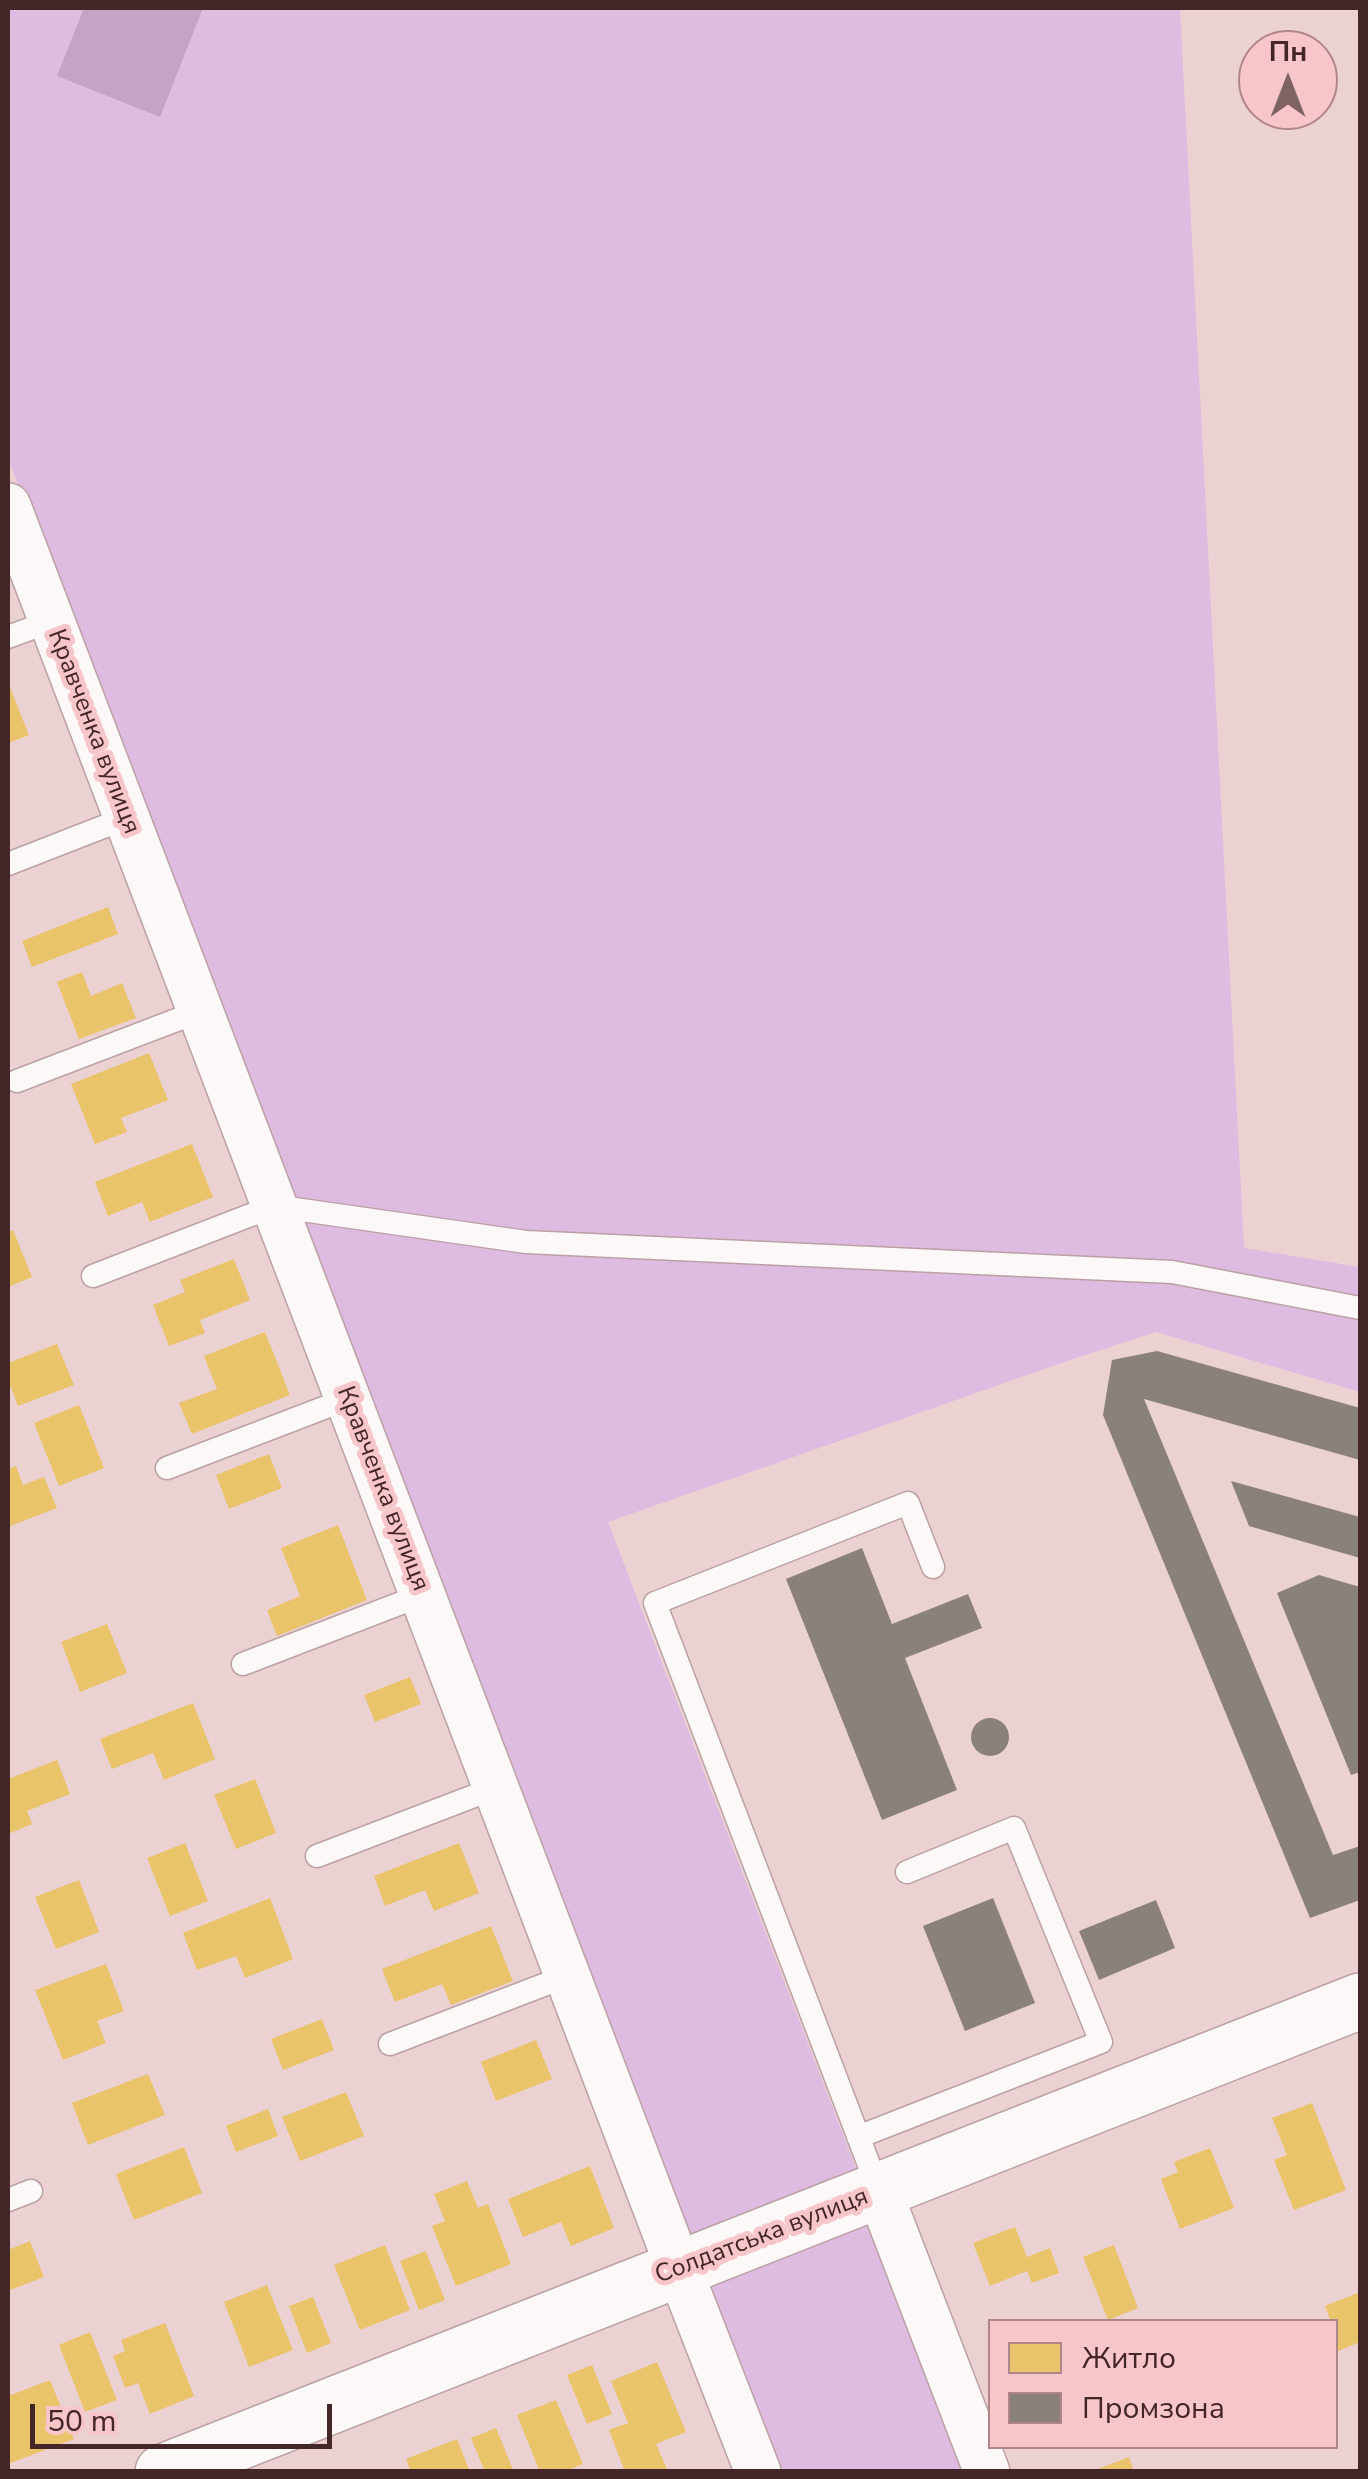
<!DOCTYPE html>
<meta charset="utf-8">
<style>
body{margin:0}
#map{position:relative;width:1368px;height:2479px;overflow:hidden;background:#ecd1d3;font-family:"Nunito Sans",sans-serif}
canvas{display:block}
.frame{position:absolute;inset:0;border:10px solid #442629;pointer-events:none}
.legend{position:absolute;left:988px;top:2319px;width:350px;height:130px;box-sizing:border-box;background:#f7c6ca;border:2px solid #af868a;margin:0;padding:12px 18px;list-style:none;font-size:30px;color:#442629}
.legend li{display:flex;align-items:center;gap:20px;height:50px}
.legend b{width:50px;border:2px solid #af868a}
.north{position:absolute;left:1238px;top:30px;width:100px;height:100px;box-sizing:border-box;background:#f7c6ca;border:2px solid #af868a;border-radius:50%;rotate:0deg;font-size:28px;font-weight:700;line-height:40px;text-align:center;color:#442629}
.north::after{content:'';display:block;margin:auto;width:35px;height:45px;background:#7f6264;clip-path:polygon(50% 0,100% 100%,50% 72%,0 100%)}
.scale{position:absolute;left:30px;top:2404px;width:302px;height:45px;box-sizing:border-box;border:5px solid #442629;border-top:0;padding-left:12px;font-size:30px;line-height:35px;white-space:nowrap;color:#442629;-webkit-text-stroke:8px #f7c6ca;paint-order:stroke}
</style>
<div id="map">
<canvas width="1368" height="2479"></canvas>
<div class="frame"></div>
<ul class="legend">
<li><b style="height:28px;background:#e9c46a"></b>Житло</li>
<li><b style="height:28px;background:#8a817c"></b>Промзона</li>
</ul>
<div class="north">Пн</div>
<div class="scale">50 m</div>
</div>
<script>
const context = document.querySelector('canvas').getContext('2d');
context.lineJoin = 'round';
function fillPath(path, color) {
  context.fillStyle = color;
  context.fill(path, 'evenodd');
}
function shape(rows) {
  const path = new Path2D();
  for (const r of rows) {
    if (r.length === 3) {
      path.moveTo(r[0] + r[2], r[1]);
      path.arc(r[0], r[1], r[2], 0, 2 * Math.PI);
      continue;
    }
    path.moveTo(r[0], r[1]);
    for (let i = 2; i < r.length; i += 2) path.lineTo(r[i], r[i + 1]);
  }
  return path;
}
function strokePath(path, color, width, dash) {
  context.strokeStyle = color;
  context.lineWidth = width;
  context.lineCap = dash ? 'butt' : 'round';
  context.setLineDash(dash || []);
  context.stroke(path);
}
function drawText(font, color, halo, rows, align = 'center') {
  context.font = font + ' "Nunito Sans",sans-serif';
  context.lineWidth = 10;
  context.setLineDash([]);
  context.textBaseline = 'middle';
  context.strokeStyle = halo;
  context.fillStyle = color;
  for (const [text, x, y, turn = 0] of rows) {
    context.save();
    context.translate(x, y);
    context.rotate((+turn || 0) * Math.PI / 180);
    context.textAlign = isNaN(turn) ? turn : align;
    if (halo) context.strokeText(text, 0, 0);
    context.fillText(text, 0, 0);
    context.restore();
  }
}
fillPath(shape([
 [8,8,1180,8,1244,1248,1360,1267,1360,1392,1156,1332,1070,1360,608,1522,972,2471,776,2471,284,1194,8,458]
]), '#debbe0');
fillPath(shape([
 [84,8,203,8,160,117,57,76]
]), '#c6a2c6');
fillPath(shape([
 [10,687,29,735,8,743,8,688],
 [108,907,118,934,32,967,22,941],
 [82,972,91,996,122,983,136,1018,79,1039,57,982],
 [149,1053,168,1100,121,1118,127,1132,95,1144,71,1084],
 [192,1144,213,1197,150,1222,142,1202,108,1216,95,1182],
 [13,1230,32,1277,8,1287,8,1232],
 [234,1259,250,1300,200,1320,205,1333,169,1346,153,1305,185,1292,180,1280],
 [265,1332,290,1395,192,1434,179,1403,217,1389,204,1356],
 [57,1344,74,1385,18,1406,8,1380,8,1363],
 [79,1405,104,1468,59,1486,34,1423],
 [269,1454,282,1488,229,1509,216,1475],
 [16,1466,23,1485,44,1477,57,1508,8,1527,8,1469],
 [338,1525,367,1600,277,1636,267,1610,300,1596,281,1548],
 [107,1624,127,1673,80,1692,61,1642],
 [410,1677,421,1704,375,1722,364,1695],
 [193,1703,215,1759,164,1780,153,1753,112,1769,100,1739],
 [57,1760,70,1794,27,1811,32,1824,8,1834,8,1779],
 [255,1779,276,1833,236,1849,214,1795],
 [185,1843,208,1901,170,1916,147,1858],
 [459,1843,479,1893,434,1911,425,1890,385,1906,374,1876],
 [79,1880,99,1932,56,1949,35,1897],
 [270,1898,293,1959,245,1978,236,1956,197,1970,183,1933],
 [491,1926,513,1981,451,2005,442,1984,395,2002,382,1969],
 [106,1964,124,2011,97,2021,106,2043,63,2060,35,1990],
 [322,2019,334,2050,283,2070,271,2039],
 [536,2040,552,2079,496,2101,481,2062],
 [148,2074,165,2115,88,2145,72,2103],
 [346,2092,364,2136,300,2161,282,2117],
 [1312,2103,1346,2190,1294,2210,1274,2160,1287,2155,1272,2118],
 [268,2109,278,2136,236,2152,226,2126],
 [184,2147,202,2193,134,2220,116,2174],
 [1210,2148,1234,2208,1180,2229,1161,2179,1178,2172,1174,2162],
 [590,2166,614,2228,571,2246,561,2222,523,2237,508,2199],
 [467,2181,478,2208,488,2204,511,2264,456,2286,432,2226,445,2221,434,2194],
 [1015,2227,1027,2257,1050,2248,1059,2273,1032,2283,1027,2271,990,2286,973,2243],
 [30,2241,44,2277,8,2291,8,2250],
 [385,2245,410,2310,360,2330,334,2265],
 [1114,2245,1138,2308,1108,2320,1083,2257],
 [426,2251,445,2300,419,2310,400,2261],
 [267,2285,293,2350,249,2367,224,2302],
 [1360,2292,1360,2342,1336,2352,1336,2322,1331,2322,1325,2306],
 [313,2297,331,2343,307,2353,289,2306],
 [165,2323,194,2396,150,2414,138,2383,125,2388,113,2356,125,2351,121,2340],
 [90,2332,117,2400,85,2412,59,2345],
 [657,2362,686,2432,656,2444,667,2469,662,2472,625,2472,609,2430,628,2423,611,2381],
 [592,2365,612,2414,587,2424,567,2375],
 [50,2380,74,2439,8,2464,8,2396],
 [556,2400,583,2464,564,2472,540,2472,517,2415],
 [496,2428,514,2472,485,2472,471,2438],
 [457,2439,470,2472,411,2472,406,2459],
 [1129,2457,1134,2472,1093,2472,1093,2471]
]), '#e9c46a');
fillPath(shape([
 [1157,1351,1360,1408,1360,1460,1144,1399,1333,1855,1360,1846,1360,1900,1310,1918,1103,1415,1112,1360],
 [1231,1481,1360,1517,1360,1558,1249,1526],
 [862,1548,892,1624,968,1594,982,1628,905,1658,957,1790,882,1820,786,1579],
 [1319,1575,1360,1587,1360,1772,1351,1775,1277,1593],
 [990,1737,19],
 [993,1898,1035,2003,965,2031,923,1926],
 [1156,1900,1175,1948,1099,1980,1079,1931]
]), '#8a817c');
const service = shape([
 [8,637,51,621],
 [8,864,126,818],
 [17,1081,200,1011],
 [93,1276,274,1206,526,1242,1172,1272,1360,1308],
 [167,1468,347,1399],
 [243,1664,422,1595],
 [317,1856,495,1788],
 [390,2044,567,1976],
 [858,2137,1101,2042,1014,1828,907,1872],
 [879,2191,655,1603,908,1503,933,1567],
 [8,2200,31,2191]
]);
const minor = shape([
 [8,506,679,2269,758,2472],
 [879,2191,987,2472]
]);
const tertiary = shape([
 [163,2472,1360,2001]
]);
strokePath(service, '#bba1a3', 25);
strokePath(minor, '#bba1a3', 48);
strokePath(tertiary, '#bba1a3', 58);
strokePath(service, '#fcf8f8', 22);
strokePath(minor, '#fcf8f8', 45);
strokePath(tertiary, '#fcf8f8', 55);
drawText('25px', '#442629', '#f7c6ca', [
 ["Кравченка вулиця",93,732,69],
 ["Кравченка вулиця",382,1489,69],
 ["Солдатська вулиця",762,2237,-21]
]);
</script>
